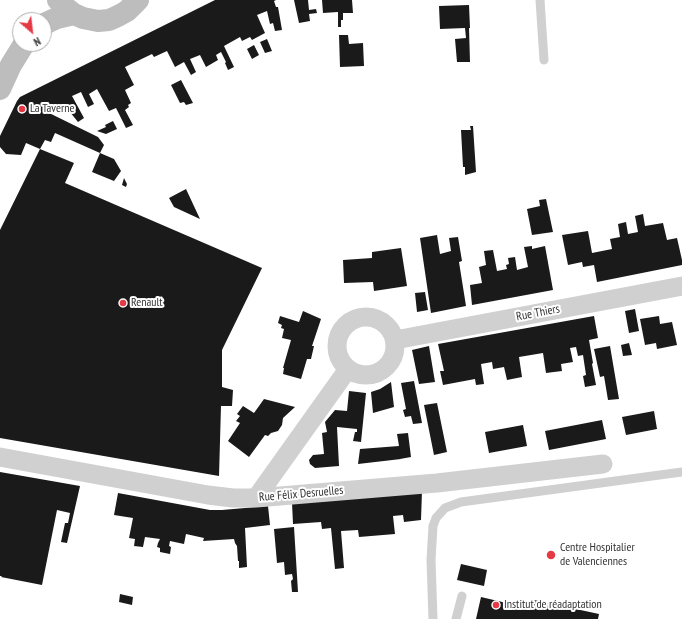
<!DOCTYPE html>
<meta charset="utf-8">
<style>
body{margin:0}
#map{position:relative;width:682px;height:619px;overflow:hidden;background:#fff;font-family:"PT Sans Narrow",sans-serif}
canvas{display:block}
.north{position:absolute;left:12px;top:12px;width:40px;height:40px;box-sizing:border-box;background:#fff;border:1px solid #adadad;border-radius:50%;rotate:152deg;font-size:11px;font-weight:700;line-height:16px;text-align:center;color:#333}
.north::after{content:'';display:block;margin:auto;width:14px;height:18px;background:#e63946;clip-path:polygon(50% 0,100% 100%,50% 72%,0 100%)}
</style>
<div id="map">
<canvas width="682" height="619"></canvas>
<div class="north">N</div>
</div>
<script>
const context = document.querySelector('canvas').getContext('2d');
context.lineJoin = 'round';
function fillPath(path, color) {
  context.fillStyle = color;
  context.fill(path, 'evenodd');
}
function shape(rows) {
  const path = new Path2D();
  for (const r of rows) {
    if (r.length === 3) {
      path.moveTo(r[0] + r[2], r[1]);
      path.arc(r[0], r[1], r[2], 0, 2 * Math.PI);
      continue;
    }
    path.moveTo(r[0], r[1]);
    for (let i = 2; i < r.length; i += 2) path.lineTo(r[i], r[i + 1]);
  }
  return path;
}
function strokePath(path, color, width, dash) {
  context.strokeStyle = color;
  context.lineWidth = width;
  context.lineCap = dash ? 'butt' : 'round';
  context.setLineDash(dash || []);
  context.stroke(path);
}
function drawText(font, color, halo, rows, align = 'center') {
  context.font = font + ' "PT Sans Narrow",sans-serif';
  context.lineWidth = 4;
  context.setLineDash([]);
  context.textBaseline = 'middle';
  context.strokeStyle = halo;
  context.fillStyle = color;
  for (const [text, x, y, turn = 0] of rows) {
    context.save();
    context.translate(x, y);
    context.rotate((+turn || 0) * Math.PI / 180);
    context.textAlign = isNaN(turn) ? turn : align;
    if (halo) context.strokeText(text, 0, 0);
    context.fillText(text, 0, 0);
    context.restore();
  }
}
fillPath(shape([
 [215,0,276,0,274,1,276,7,278,7,282,30,275,31,273,23,270,24,267,11,257,15,265,33,252,40,250,37,242,41,240,37,224,46,234,67,228,70,225,63,226,62,221,52,216,55,218,60,206,67,200,55,190,59,196,72,191,75,184,62,175,67,167,51,154,57,152,54,125,67,134,85,125,90,131,103,128,105,129,107,125,110,133,125,126,128,116,108,109,111,97,89,89,94,94,104,88,107,81,92,72,96,84,118,78,122,70,112,55,104,43,110,98,137,104,145,100,153,55,133,51,142,45,140,40,149,74,163,65,183,262,268,222,350,222,387,233,390,232,406,221,406,219,476,0,438,0,230,40,149,26,143,21,155,6,154,0,147,0,136,17,101,20,97],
 [294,0,308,0,309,10,316,9,317,13,309,14,310,21,299,23],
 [322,0,352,0,353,13,343,13,343,20,341,20,341,27,338,27,338,12,323,13],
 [469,5,470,28,469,28,470,62,457,62,455,39,466,38,465,28,440,29,439,6],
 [339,35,348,35,349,44,363,43,364,66,340,67],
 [267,39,272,51,265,53,260,42],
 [254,45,259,55,252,59,247,49],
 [181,80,193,103,186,105,184,102,180,103,171,85],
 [113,121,117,129,106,134,97,131,106,127,105,125],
 [470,126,473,126,476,172,465,175,465,167,463,167,461,130,471,130],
 [100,153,114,159,121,171,114,181,92,172],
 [124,178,127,184,126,187,122,185],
 [186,189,200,219,174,207,169,198],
 [546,199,553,232,532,235,527,209,540,206,539,200],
 [643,214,645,226,663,223,667,240,677,238,682,260,682,265,597,282,594,265,583,267,582,262,568,265,562,235,588,231,592,253,612,249,610,239,620,237,618,224,626,222,628,234,638,232,635,216],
 [437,235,440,254,451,251,449,238,458,237,462,261,459,262,466,306,431,313,420,238],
 [532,246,532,249,545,246,553,290,472,305,470,285,482,283,479,267,486,265,484,251,493,250,497,271,507,269,506,265,509,264,508,258,515,257,517,270,528,267,524,247],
 [401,248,407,286,374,291,373,282,344,283,343,260,372,258,372,252],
 [425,292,428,310,417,312,415,293],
 [635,309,639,331,629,333,625,311],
 [303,311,321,319,312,346,314,346,311,359,307,359,301,379,283,374,284,368,283,368,291,340,282,338,284,329,281,328,282,325,278,323,280,316,299,322],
 [594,316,598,338,589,340,593,363,592,364,596,385,585,387,583,376,586,375,583,355,578,356,576,347,570,348,573,362,561,364,562,371,546,373,543,353,519,357,522,377,507,380,504,367,493,369,492,362,481,364,484,384,476,385,475,379,443,385,440,371,444,371,438,344],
 [659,316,660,324,672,322,677,345,657,349,656,343,645,345,640,319],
 [629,343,632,355,623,356,621,345],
 [429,346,435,382,419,384,412,350],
 [610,346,619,399,608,400,604,376,600,377,594,349],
 [414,381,422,423,413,424,411,416,405,417,403,410,406,409,401,383],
 [391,382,394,407,373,413,371,392,380,389],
 [349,391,366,393,361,442,353,441,355,432,357,432,357,429,337,427,339,466,315,468,310,464,309,460,313,455,324,454,322,433,327,432,325,422,335,410,347,411],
 [264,399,295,407,283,418,282,425,278,431,271,433,268,436,265,435,249,457,228,441,240,423,236,421,240,416,237,414,243,406,254,413],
 [437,403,447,452,434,455,424,405],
 [654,411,657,429,626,435,622,417],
 [602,420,606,439,549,450,545,431],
 [523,425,527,446,489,453,485,432],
 [408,433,411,457,400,459,401,459,358,464,360,449,399,446,397,434],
 [0,472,80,486,67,543,61,542,65,523,68,523,70,513,57,510,42,585,1,577,2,576,0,576],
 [422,491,421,520,404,522,403,515,393,516,395,534,359,537,358,530,341,531,344,568,335,569,331,528,322,529,321,522,293,524,292,503],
 [118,493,210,510,222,510,268,506,270,525,245,528,247,567,239,568,239,561,238,561,237,546,235,543,234,539,203,541,204,538,186,534,184,544,170,541,169,546,171,547,170,554,160,552,160,548,157,547,158,543,160,539,145,537,143,547,134,546,135,539,129,538,133,518,114,515],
 [294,527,298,592,292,592,291,581,293,579,292,574,285,575,284,562,277,563,274,529],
 [461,564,487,570,484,586,457,580],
 [120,594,133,597,132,605,119,602],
 [481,597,532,609,534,600,599,614,598,619,476,619]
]), '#1a1a1a');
strokePath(shape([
 [540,0,544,60],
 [433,619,431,560,433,526,436,518,445,508,461,502,682,472],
 [456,619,462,596]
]), '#d0d0d0', 9);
strokePath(shape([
 [366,346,29],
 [395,340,682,286],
 [0,457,208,495,233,498,256,498,437,483,603,464],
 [256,498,348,369]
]), '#d0d0d0', 19);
strokePath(shape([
 [58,0,66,8,74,14,83,18,98,21,109,20,118,16,127,11,138,0],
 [44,24,57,18,74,14],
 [0,89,11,65,24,44]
]), '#bdbdbd', 22);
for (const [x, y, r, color] of [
 [22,109,4,"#e63946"],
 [123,303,4,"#e63946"],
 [551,555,5,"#e63946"],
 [496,605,4,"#e63946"]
]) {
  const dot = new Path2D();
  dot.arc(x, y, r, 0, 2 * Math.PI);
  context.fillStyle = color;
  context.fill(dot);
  strokePath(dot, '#fff', 1.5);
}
drawText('12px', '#333', '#fff', [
 ["La Taverne",30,109],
 ["Renault",131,303],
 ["Centre Hospitalier",560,548],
 ["de Valenciennes",560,562],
 ["Institut de réadaptation",504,605]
], 'left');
drawText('12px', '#333', '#fff', [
 ["Rue Thiers",538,313,-11],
 ["Rue Félix Desruelles",301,494,-5]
]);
</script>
